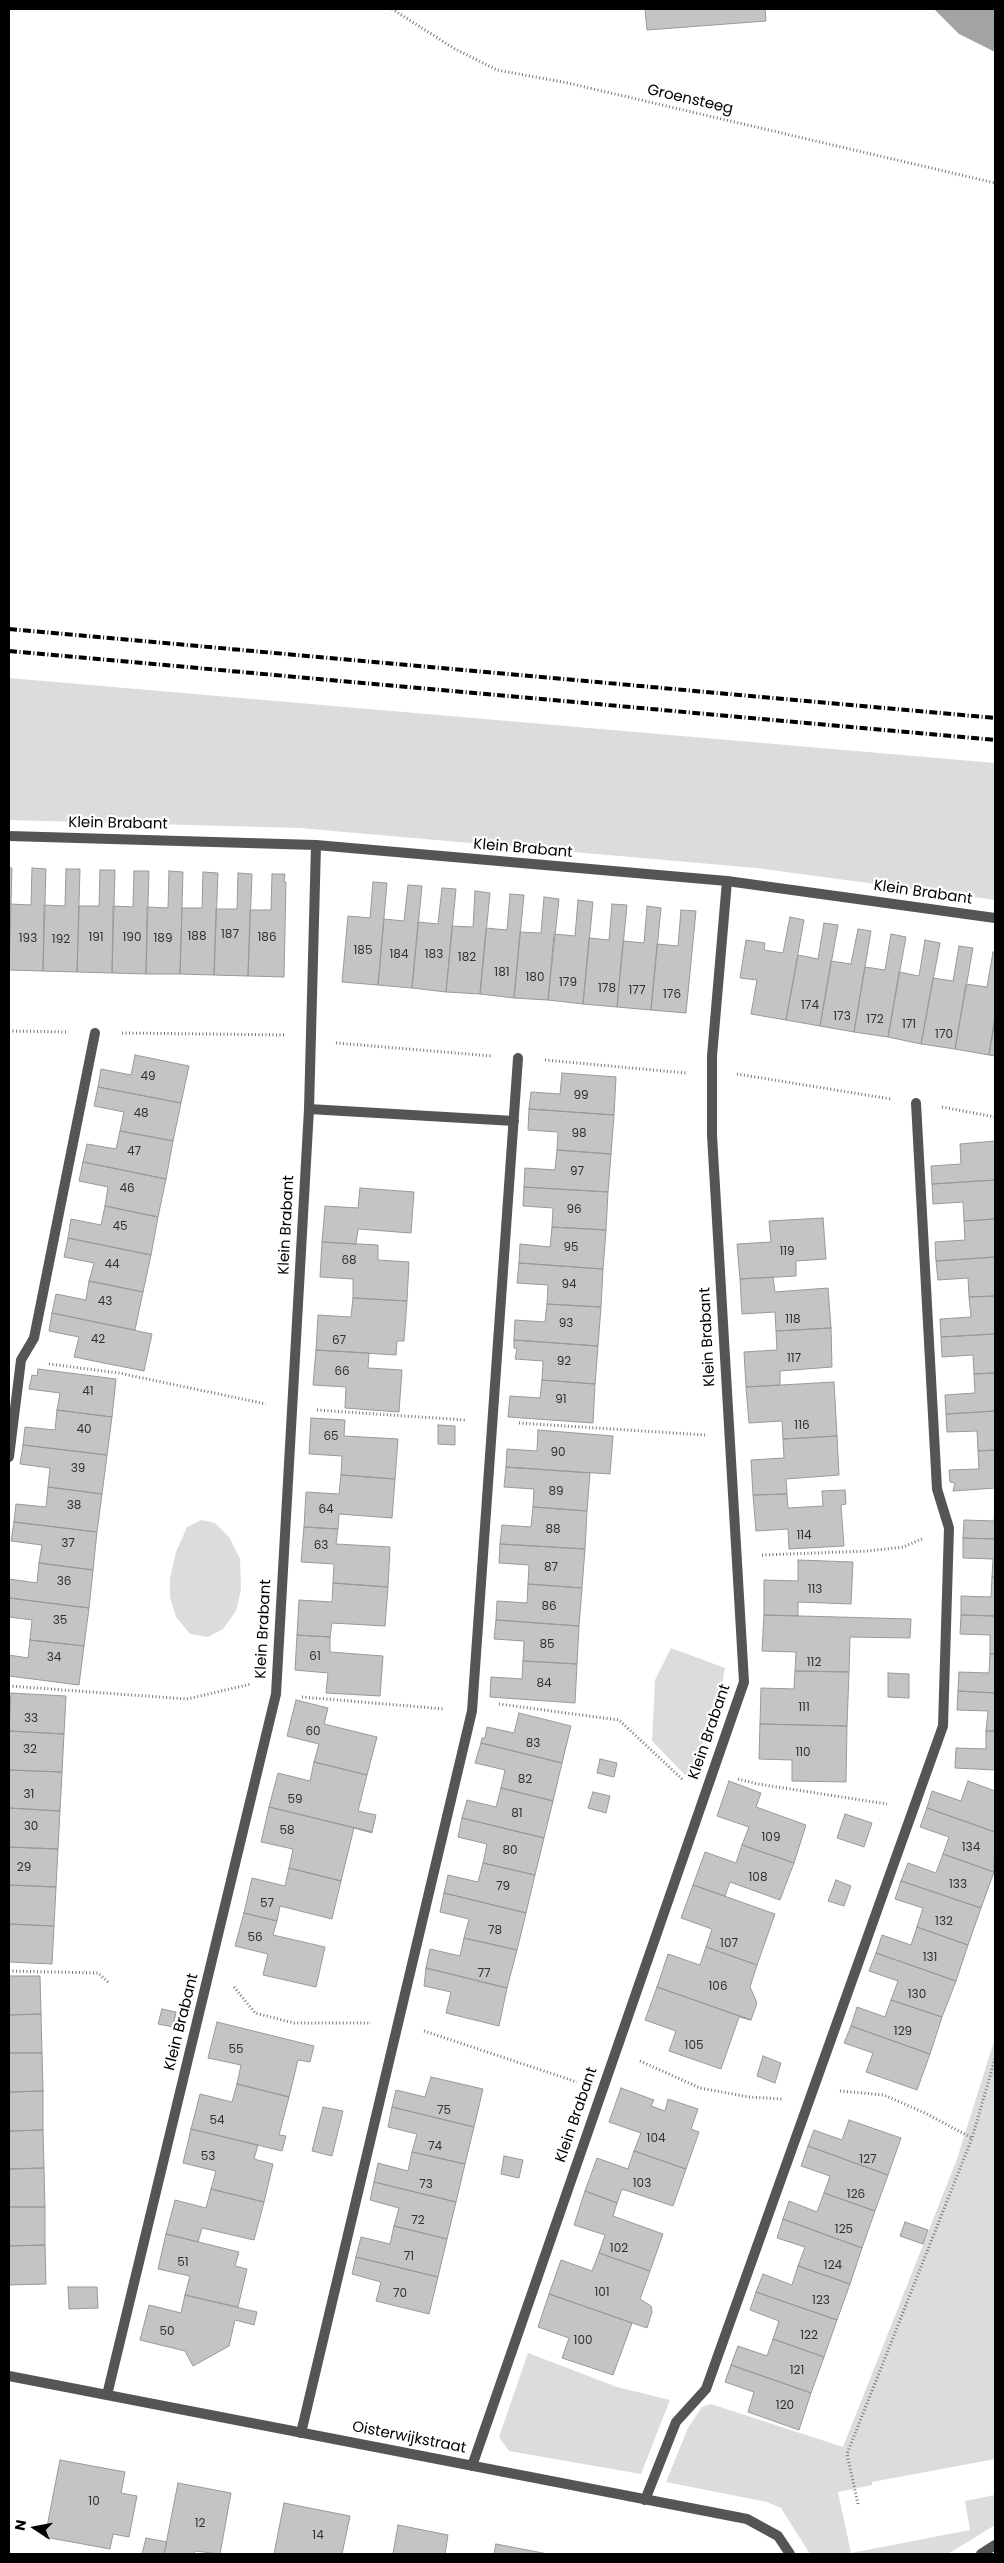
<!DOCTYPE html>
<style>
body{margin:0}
#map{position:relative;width:1004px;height:2563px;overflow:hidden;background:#fff;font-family:Poppins,sans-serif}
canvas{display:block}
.frame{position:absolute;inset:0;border:10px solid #000;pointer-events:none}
.north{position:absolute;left:10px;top:2503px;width:50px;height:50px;-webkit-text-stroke:4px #fff;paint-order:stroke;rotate:281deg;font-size:14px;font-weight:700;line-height:20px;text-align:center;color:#000}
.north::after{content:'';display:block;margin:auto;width:18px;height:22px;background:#000;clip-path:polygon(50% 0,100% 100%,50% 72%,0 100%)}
</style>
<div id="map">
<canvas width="1004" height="2563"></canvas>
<div class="frame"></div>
<div class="north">N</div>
</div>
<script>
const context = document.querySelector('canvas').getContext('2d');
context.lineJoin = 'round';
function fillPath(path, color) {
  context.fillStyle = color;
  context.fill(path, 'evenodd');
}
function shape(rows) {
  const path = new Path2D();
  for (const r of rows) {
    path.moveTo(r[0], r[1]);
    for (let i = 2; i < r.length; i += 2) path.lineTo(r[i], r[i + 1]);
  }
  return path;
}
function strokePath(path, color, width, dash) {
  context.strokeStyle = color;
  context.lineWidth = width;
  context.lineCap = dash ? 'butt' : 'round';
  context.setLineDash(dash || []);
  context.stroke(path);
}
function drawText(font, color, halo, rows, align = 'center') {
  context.font = font + ' Poppins,sans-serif';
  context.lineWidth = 4.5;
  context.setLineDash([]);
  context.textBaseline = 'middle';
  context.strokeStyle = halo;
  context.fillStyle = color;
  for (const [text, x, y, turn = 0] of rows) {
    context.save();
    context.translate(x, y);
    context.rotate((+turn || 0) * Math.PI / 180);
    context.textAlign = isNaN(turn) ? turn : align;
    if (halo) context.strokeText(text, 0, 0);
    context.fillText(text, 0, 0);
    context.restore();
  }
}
fillPath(shape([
 [9,678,995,763,995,900,756,868,299,828,9,820],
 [201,1520,215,1523,229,1537,240,1559,241,1589,236,1611,223,1629,208,1637,190,1634,176,1617,170,1597,170,1578,176,1552,187,1527],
 [671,1648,725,1668,721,1691,690,1780,652,1741,655,1680],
 [995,2038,995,2459,872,2482,872,2485,838,2492,851,2553,970,2530,965,2501,995,2495,995,2525,948,2554,810,2554,781,2508,767,2502,666,2482,688,2428,702,2407,711,2404,843,2447,957,2159],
 [528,2353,617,2387,670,2400,641,2474,509,2451,499,2437]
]), '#dcdcdc');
fillPath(shape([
 [934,9,995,9,995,52,959,34]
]), '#a3a3a3');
const building = shape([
 [645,9,765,9,766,21,647,30,645,9],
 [9,868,12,868,9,970,9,868],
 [32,868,46,869,43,971,9,970,10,904,31,905,32,868],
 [66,869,80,869,77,972,43,971,44,905,65,906,66,869],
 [100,870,115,870,112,973,77,972,79,906,99,906,100,870],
 [134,871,149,871,146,974,112,973,113,906,133,907,134,871],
 [169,871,183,872,180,974,146,974,147,907,168,908,169,871],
 [203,872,218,873,214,975,180,974,182,908,202,908,203,872],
 [238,873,252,874,248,976,214,975,216,909,237,909,238,873],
 [272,874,285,874,284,882,286,882,284,977,248,976,250,910,271,910,272,874],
 [373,882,387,883,378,985,342,982,348,916,370,918,373,882],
 [408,885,422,886,412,988,378,985,384,919,404,921,408,885],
 [442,888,456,889,446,992,412,988,418,922,438,924,442,888],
 [475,891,490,893,480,994,446,992,452,926,473,927,475,891],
 [510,894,524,895,514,998,480,994,486,928,507,930,510,894],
 [544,897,559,899,548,1000,514,998,520,932,541,933,544,897],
 [578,900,593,902,583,1004,548,1000,554,934,575,936,578,900],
 [612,904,627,905,617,1007,583,1004,589,938,609,940,612,904],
 [647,906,661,908,651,1010,617,1007,623,941,644,943,647,906],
 [681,910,696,911,686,1013,651,1010,657,944,678,946,681,910],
 [790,917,804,920,786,1020,751,1014,757,980,740,978,746,940,765,943,764,950,783,953,790,917],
 [824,923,838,925,820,1026,786,1020,798,955,818,959,824,923],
 [858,929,871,931,854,1032,820,1026,831,961,851,964,858,929],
 [891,934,906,937,888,1037,854,1032,865,967,885,970,891,934],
 [925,940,940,943,921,1044,888,1037,899,972,919,976,925,940],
 [959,946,973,948,955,1049,921,1044,933,978,953,981,959,946],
 [993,952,995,952,995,1018,989,1055,955,1049,966,984,987,987,993,952],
 [995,1018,995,1056,989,1055,995,1018],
 [135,1055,189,1066,181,1103,98,1087,101,1069,131,1075,135,1055],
 [562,1073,616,1077,614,1115,529,1109,531,1092,560,1094,562,1073],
 [98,1087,181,1103,173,1141,120,1131,124,1112,94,1106,98,1087],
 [529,1109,614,1115,611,1154,557,1150,558,1132,528,1130,529,1109],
 [120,1131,173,1141,166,1179,83,1162,87,1144,116,1149,120,1131],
 [995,1141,995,1180,932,1184,931,1166,961,1164,960,1144,995,1141],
 [557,1150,611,1154,608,1192,524,1187,525,1168,555,1170,557,1150],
 [83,1162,166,1179,158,1217,105,1206,108,1187,79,1181,83,1162],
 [995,1180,995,1219,964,1221,963,1202,933,1204,932,1184,995,1180],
 [524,1187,608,1192,606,1230,552,1227,553,1208,523,1206,524,1187],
 [360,1188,414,1192,411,1233,358,1229,356,1244,322,1242,325,1206,358,1208,360,1188],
 [105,1206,158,1217,151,1255,68,1238,71,1219,101,1225,105,1206],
 [823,1218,826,1259,796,1261,796,1276,740,1279,737,1244,771,1242,769,1221,823,1218],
 [995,1219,995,1257,936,1261,935,1242,965,1240,964,1221,995,1219],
 [552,1227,606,1230,603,1269,519,1263,520,1244,550,1247,552,1227],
 [68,1238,151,1255,143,1292,89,1281,94,1263,64,1257,68,1238],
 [322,1242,378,1245,378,1260,409,1262,407,1301,353,1298,353,1279,320,1277,322,1242],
 [995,1257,995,1296,969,1297,968,1278,938,1280,936,1261,995,1257],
 [519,1263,603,1269,601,1307,547,1304,548,1285,517,1283,519,1263],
 [773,1277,775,1292,828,1288,831,1328,776,1331,775,1312,742,1314,740,1279,773,1277],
 [89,1281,143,1292,135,1330,52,1313,56,1294,86,1300,89,1281],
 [995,1296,995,1334,941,1337,940,1319,971,1317,969,1297,995,1296],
 [353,1298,407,1301,404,1341,397,1341,396,1355,316,1350,318,1315,351,1317,353,1298],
 [547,1304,601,1307,598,1346,514,1340,515,1320,545,1322,547,1304],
 [52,1313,152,1334,144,1371,74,1357,79,1337,49,1331,52,1313],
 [831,1328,832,1367,780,1371,780,1385,746,1387,744,1352,777,1350,776,1331,831,1328],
 [995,1334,995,1373,974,1374,973,1355,942,1357,941,1337,995,1334],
 [514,1340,598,1346,595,1384,542,1380,543,1361,515,1359,517,1349,514,1348,514,1340],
 [316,1350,369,1353,368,1368,402,1370,399,1412,345,1408,346,1387,313,1385,316,1350],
 [38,1369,116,1379,112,1417,57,1410,60,1393,29,1389,32,1375,37,1376,38,1369],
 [995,1373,995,1411,946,1414,945,1395,975,1393,974,1374,995,1373],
 [542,1380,595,1384,593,1423,508,1417,510,1396,540,1398,542,1380],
 [834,1382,837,1436,783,1439,782,1421,749,1423,746,1387,834,1382],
 [57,1410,112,1417,107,1455,23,1445,25,1427,55,1430,57,1410],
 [995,1411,995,1450,978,1451,977,1431,947,1432,946,1414,995,1411],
 [311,1418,345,1420,344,1436,398,1439,395,1479,341,1475,342,1456,309,1454,311,1418],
 [438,1425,455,1426,455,1445,438,1444,438,1425],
 [538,1430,613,1436,610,1474,506,1467,507,1449,537,1451,538,1430],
 [837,1436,839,1475,786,1479,787,1494,753,1495,751,1460,784,1458,783,1439,837,1436],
 [23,1445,107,1455,102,1494,48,1487,50,1468,20,1464,23,1445],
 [995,1450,995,1488,953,1491,955,1483,950,1482,949,1470,979,1469,978,1451,995,1450],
 [506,1467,590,1473,587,1511,533,1507,534,1489,504,1487,506,1467],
 [341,1475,395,1479,392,1518,339,1514,338,1529,304,1527,306,1492,339,1494,341,1475],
 [48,1487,102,1494,97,1532,14,1522,16,1504,46,1507,48,1487],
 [845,1490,846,1504,841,1505,844,1546,789,1549,788,1529,756,1531,753,1495,787,1494,788,1508,823,1506,822,1491,845,1490],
 [995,1500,995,1539,963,1538,964,1520,994,1521,995,1500],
 [533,1507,587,1511,585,1549,500,1544,502,1525,531,1527,533,1507],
 [14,1522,97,1532,93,1570,39,1563,42,1545,11,1541,14,1522],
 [304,1527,338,1529,336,1544,390,1547,388,1587,333,1583,334,1564,301,1562,304,1527],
 [963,1538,995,1539,995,1577,992,1577,993,1559,963,1558,963,1538],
 [500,1544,585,1549,582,1588,528,1584,529,1565,499,1563,500,1544],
 [798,1560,853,1562,851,1604,798,1602,798,1616,764,1615,764,1580,798,1581,798,1560],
 [39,1563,93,1570,89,1608,9,1598,9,1579,37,1583,39,1563],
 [992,1577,995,1577,995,1616,961,1615,961,1596,991,1597,992,1577],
 [333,1583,388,1587,385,1626,332,1623,330,1637,297,1635,299,1600,332,1602,333,1583],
 [528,1584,582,1588,579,1626,496,1620,497,1601,527,1603,528,1584],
 [9,1598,89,1608,84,1646,30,1640,32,1620,9,1617,9,1598],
 [764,1615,911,1619,910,1638,850,1637,849,1672,795,1671,796,1652,762,1651,764,1615],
 [961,1615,995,1616,995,1654,990,1654,990,1635,960,1634,961,1615],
 [496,1620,579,1626,577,1664,523,1661,524,1641,494,1639,496,1620],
 [297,1635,330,1637,330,1652,383,1656,380,1696,326,1693,328,1673,295,1670,297,1635],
 [30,1640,84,1646,79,1685,9,1676,9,1655,28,1658,30,1640],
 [990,1654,995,1654,995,1693,958,1691,959,1672,989,1673,990,1654],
 [523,1661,577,1664,575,1703,490,1697,491,1677,522,1679,523,1661],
 [795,1671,849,1672,847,1726,760,1724,761,1688,794,1689,795,1671],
 [888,1673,909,1674,909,1698,888,1697,888,1673],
 [958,1691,995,1693,995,1731,986,1731,988,1711,957,1710,958,1691],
 [11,1693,66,1696,64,1734,9,1731,11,1693],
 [296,1700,328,1708,324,1724,377,1737,367,1775,314,1762,319,1744,287,1736,296,1700],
 [519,1713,571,1726,562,1763,481,1743,482,1738,485,1738,487,1727,514,1733,519,1713],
 [760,1724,847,1726,846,1782,792,1781,792,1760,759,1759,760,1724],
 [9,1731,64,1734,62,1772,9,1770,9,1731],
 [986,1731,995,1731,995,1770,955,1768,956,1748,986,1749,986,1731],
 [481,1743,562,1763,553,1801,501,1788,505,1770,475,1763,481,1743],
 [600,1759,617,1763,614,1777,597,1773,600,1759],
 [314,1762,367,1775,358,1811,376,1815,372,1832,269,1807,278,1773,310,1781,314,1762],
 [9,1770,62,1772,60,1811,9,1808,9,1770],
 [729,1781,761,1793,756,1807,806,1825,794,1863,742,1845,749,1827,717,1816,729,1781],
 [968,1781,995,1791,995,1832,927,1808,932,1791,961,1801,968,1781],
 [501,1788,553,1801,544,1838,462,1818,467,1800,496,1807,501,1788],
 [593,1792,610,1796,606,1813,588,1808,593,1792],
 [269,1807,372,1832,372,1833,354,1828,341,1881,289,1868,293,1849,261,1842,269,1807],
 [9,1808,60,1811,58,1849,9,1847,9,1808],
 [927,1808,995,1832,994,1872,943,1854,949,1837,920,1827,927,1808],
 [845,1814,872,1823,864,1847,837,1838,845,1814],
 [462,1818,544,1838,535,1875,483,1863,487,1844,458,1837,462,1818],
 [742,1845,794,1863,780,1900,730,1882,725,1896,693,1885,705,1852,736,1863,742,1845],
 [9,1847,58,1849,56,1887,9,1885,9,1847],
 [943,1854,994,1872,981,1908,901,1881,908,1863,936,1873,943,1854],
 [483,1863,535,1875,526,1913,444,1893,448,1875,478,1882,483,1863],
 [289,1868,341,1881,332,1919,280,1906,277,1921,244,1913,252,1878,285,1886,289,1868],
 [836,1880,851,1886,844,1906,828,1901,836,1880],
 [901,1881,981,1908,968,1945,917,1927,923,1908,895,1899,901,1881],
 [9,1885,56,1887,54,1926,9,1924,9,1885],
 [693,1885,775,1914,757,1965,706,1947,712,1929,681,1918,693,1885],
 [444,1893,526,1913,517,1950,464,1938,469,1919,440,1912,444,1893],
 [244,1913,277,1921,273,1935,325,1947,316,1987,263,1975,268,1954,235,1946,244,1913],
 [9,1924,54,1926,52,1964,9,1962,9,1924],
 [917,1927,968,1945,956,1981,876,1953,882,1935,911,1945,917,1927],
 [464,1938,517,1950,507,1988,426,1968,430,1949,460,1956,464,1938],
 [706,1947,757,1965,750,1987,757,2003,751,2020,657,1987,668,1954,700,1965,706,1947],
 [876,1953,956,1981,942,2017,891,2000,898,1981,869,1971,876,1953],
 [426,1968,507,1988,499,2026,446,2013,451,1992,424,1986,426,1968],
 [9,1976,40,1976,41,2014,9,2015,9,1976],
 [657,1987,751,2020,739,2017,721,2069,669,2051,676,2031,645,2020,657,1987],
 [891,2000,942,2017,930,2054,851,2026,857,2007,885,2017,891,2000],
 [162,2009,176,2012,173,2027,158,2024,162,2009],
 [41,2014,42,2053,9,2053,9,2015,41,2014],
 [217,2022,314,2046,310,2062,298,2060,289,2097,237,2084,241,2065,208,2058,217,2022],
 [851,2026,930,2054,917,2090,866,2072,873,2053,844,2043,851,2026],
 [9,2053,42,2053,43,2091,9,2092,9,2053],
 [763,2056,781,2063,775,2083,757,2076,763,2056],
 [431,2077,483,2089,474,2127,392,2107,396,2090,425,2097,431,2077],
 [237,2084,289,2097,279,2135,286,2136,282,2151,191,2129,200,2094,232,2102,237,2084],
 [621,2088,654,2100,651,2106,665,2111,668,2099,698,2109,691,2129,699,2132,686,2169,634,2151,641,2133,609,2122,621,2088],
 [43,2091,43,2130,9,2131,9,2092,43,2091],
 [323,2107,343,2111,332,2156,312,2151,323,2107],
 [392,2107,474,2127,465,2164,412,2152,417,2134,388,2127,392,2107],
 [849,2120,901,2138,888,2175,808,2146,814,2130,842,2140,849,2120],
 [191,2129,258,2145,254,2159,273,2164,264,2202,211,2189,216,2171,183,2163,191,2129],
 [43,2130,44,2168,9,2169,9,2131,43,2130],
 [808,2146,888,2175,875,2211,824,2193,830,2176,801,2166,808,2146],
 [634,2151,686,2169,673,2206,622,2189,617,2203,585,2191,597,2158,628,2169,634,2151],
 [412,2152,465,2164,456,2202,374,2182,378,2163,408,2171,412,2152],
 [504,2156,523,2160,519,2178,501,2174,504,2156],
 [44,2168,45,2207,9,2207,9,2169,44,2168],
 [374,2182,456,2202,447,2239,394,2226,399,2208,370,2200,374,2182],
 [211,2189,264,2202,254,2240,202,2228,198,2242,166,2234,175,2200,206,2208,211,2189],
 [585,2191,617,2203,613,2216,663,2234,650,2271,599,2253,605,2235,574,2225,585,2191],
 [824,2193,875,2211,862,2248,783,2219,789,2201,817,2212,824,2193],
 [9,2207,45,2207,45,2245,9,2246,9,2207],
 [783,2219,862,2248,850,2284,798,2266,805,2247,777,2238,783,2219],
 [905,2222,928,2230,923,2244,900,2236,905,2222],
 [394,2226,447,2239,438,2277,356,2257,361,2237,390,2244,394,2226],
 [166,2234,239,2252,235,2266,247,2269,238,2307,185,2295,190,2276,158,2269,166,2234],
 [45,2245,46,2284,9,2285,9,2246,45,2245],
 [599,2253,650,2271,640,2299,651,2306,652,2312,647,2328,549,2294,561,2260,592,2271,599,2253],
 [356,2257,438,2277,429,2314,376,2301,381,2282,352,2274,356,2257],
 [798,2266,850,2284,837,2320,756,2292,763,2274,792,2285,798,2266],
 [68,2287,97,2287,98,2308,69,2309,68,2287],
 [756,2292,837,2320,824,2357,773,2339,779,2321,750,2310,756,2292],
 [549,2294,632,2323,613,2375,562,2358,569,2338,538,2327,549,2294],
 [185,2295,257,2312,254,2325,235,2320,229,2346,193,2366,185,2351,140,2340,149,2305,181,2313,185,2295],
 [773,2339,824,2357,811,2393,731,2365,738,2346,767,2356,773,2339],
 [731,2365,811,2393,799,2430,748,2412,754,2392,725,2382,731,2365],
 [60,2460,125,2472,121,2493,137,2496,129,2537,113,2534,110,2549,45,2537,60,2460],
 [178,2483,231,2493,220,2554,195,2551,194,2554,164,2554,178,2483],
 [284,2503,350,2516,342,2554,274,2554,284,2503],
 [398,2525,448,2535,445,2554,393,2554,398,2525],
 [146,2538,167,2542,164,2554,142,2554,146,2538],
 [496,2544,548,2554,494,2554,496,2544]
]);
fillPath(building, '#c4c4c4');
strokePath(building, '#999', 1);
strokePath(shape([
 [392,9,455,49,497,70,568,83,995,183],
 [9,1031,68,1032],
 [122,1033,286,1035],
 [336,1043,492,1056],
 [545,1060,686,1073],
 [737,1074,891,1099],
 [942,1107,995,1117],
 [49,1364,119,1373,266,1404],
 [317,1410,465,1420],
 [519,1423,705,1435],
 [762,1555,868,1551,903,1547,922,1539],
 [9,1686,187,1699,251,1684],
 [302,1697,445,1709],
 [499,1704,619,1720,683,1780],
 [738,1779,758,1784,887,1804],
 [9,1971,98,1973,109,1983],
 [234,1987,255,2013,294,2023,371,2023],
 [424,2031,577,2082],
 [640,2061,700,2088,749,2097,782,2099],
 [840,2091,884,2095,925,2113,972,2138],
 [858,2504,847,2454,972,2138,995,2059]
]), '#777', 3, [1, 2.5]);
strokePath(shape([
 [309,1109,514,1121],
 [9,1457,21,1360,34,1338,95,1033],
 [301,2433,472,1711,518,1058],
 [645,2500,676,2422,706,2389,943,1726,949,1528,937,1489,916,1103]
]), '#555', 10);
strokePath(shape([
 [9,836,316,845,727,881,995,918],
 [9,2376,747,2519,778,2536,790,2554],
 [107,2395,276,1694,309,1109,316,845],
 [472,2466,744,1682,712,1135,712,1056,727,881],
 [981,2554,995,2545]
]), '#555', 10);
strokePath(shape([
 [9,629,995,718],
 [9,651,995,740]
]), '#000', 4, [8, 2.5, 1, 2.5]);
drawText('12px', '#313131', null, [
 ["187",230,935],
 ["188",197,937],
 ["191",96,938],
 ["190",132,938],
 ["186",267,938],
 ["193",28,939],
 ["189",163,939],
 ["192",61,940],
 ["185",363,951],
 ["184",399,955],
 ["183",434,955],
 ["182",467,958],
 ["181",502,973],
 ["180",535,978],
 ["179",568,983],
 ["178",607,989],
 ["177",637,991],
 ["176",672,995],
 ["174",810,1006],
 ["173",842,1017],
 ["172",875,1020],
 ["171",909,1025],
 ["170",944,1035],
 ["49",148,1077],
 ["99",581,1096],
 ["48",141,1114],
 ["98",579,1134],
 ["47",134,1152],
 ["97",577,1172],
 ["46",127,1189],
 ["96",574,1210],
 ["45",120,1227],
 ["95",571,1248],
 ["119",787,1252],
 ["68",349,1261],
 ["44",112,1265],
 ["94",569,1285],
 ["43",105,1302],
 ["118",793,1320],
 ["93",566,1324],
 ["42",98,1340],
 ["67",339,1341],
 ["117",794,1359],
 ["92",564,1362],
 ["66",342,1372],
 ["41",88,1392],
 ["91",561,1400],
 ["116",802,1426],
 ["40",84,1430],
 ["65",331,1437],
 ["90",558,1453],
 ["39",78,1469],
 ["89",556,1492],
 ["38",74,1506],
 ["64",326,1510],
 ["88",553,1530],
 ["114",804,1536],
 ["37",68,1544],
 ["63",321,1546],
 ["87",551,1568],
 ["36",64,1582],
 ["113",815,1590],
 ["86",549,1607],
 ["35",60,1621],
 ["85",547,1645],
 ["61",315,1657],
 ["34",54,1658],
 ["112",814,1663],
 ["84",544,1684],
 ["111",804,1708],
 ["33",31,1719],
 ["60",313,1732],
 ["83",533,1744],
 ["32",30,1750],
 ["110",803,1753],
 ["82",525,1780],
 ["31",29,1795],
 ["59",295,1800],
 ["81",517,1814],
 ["30",31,1827],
 ["58",287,1831],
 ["109",771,1838],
 ["134",971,1848],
 ["80",510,1851],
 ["29",24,1868],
 ["108",758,1878],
 ["133",958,1885],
 ["79",503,1887],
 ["57",267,1904],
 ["132",944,1922],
 ["78",495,1931],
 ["56",255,1938],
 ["107",729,1944],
 ["131",930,1958],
 ["77",484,1974],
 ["106",718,1987],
 ["130",917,1995],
 ["129",903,2032],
 ["105",694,2046],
 ["55",236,2050],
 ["75",444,2111],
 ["54",217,2121],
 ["104",656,2139],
 ["74",435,2147],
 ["53",208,2157],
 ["127",868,2160],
 ["103",642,2184],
 ["73",426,2185],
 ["126",856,2195],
 ["72",418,2221],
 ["125",844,2230],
 ["102",619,2249],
 ["71",409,2257],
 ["51",183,2263],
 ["124",833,2266],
 ["101",602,2293],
 ["70",400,2294],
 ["123",821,2301],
 ["50",167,2332],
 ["122",809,2336],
 ["100",583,2341],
 ["121",797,2371],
 ["120",785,2406],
 ["10",94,2502],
 ["12",200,2524],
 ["14",318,2536]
]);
drawText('15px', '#000', '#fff', [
 ["Groensteeg",690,100,13],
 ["Klein Brabant",118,824,1],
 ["Klein Brabant",523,849,5],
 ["Klein Brabant",923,893,8],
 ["Klein Brabant",287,1225,-87],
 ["Klein Brabant",708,1337,-93],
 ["Klein Brabant",264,1629,-87],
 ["Klein Brabant",710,1732,-71],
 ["Klein Brabant",182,2022,-76],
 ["Klein Brabant",577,2115,-71],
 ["Oisterwijkstraat",409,2438,11]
]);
</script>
